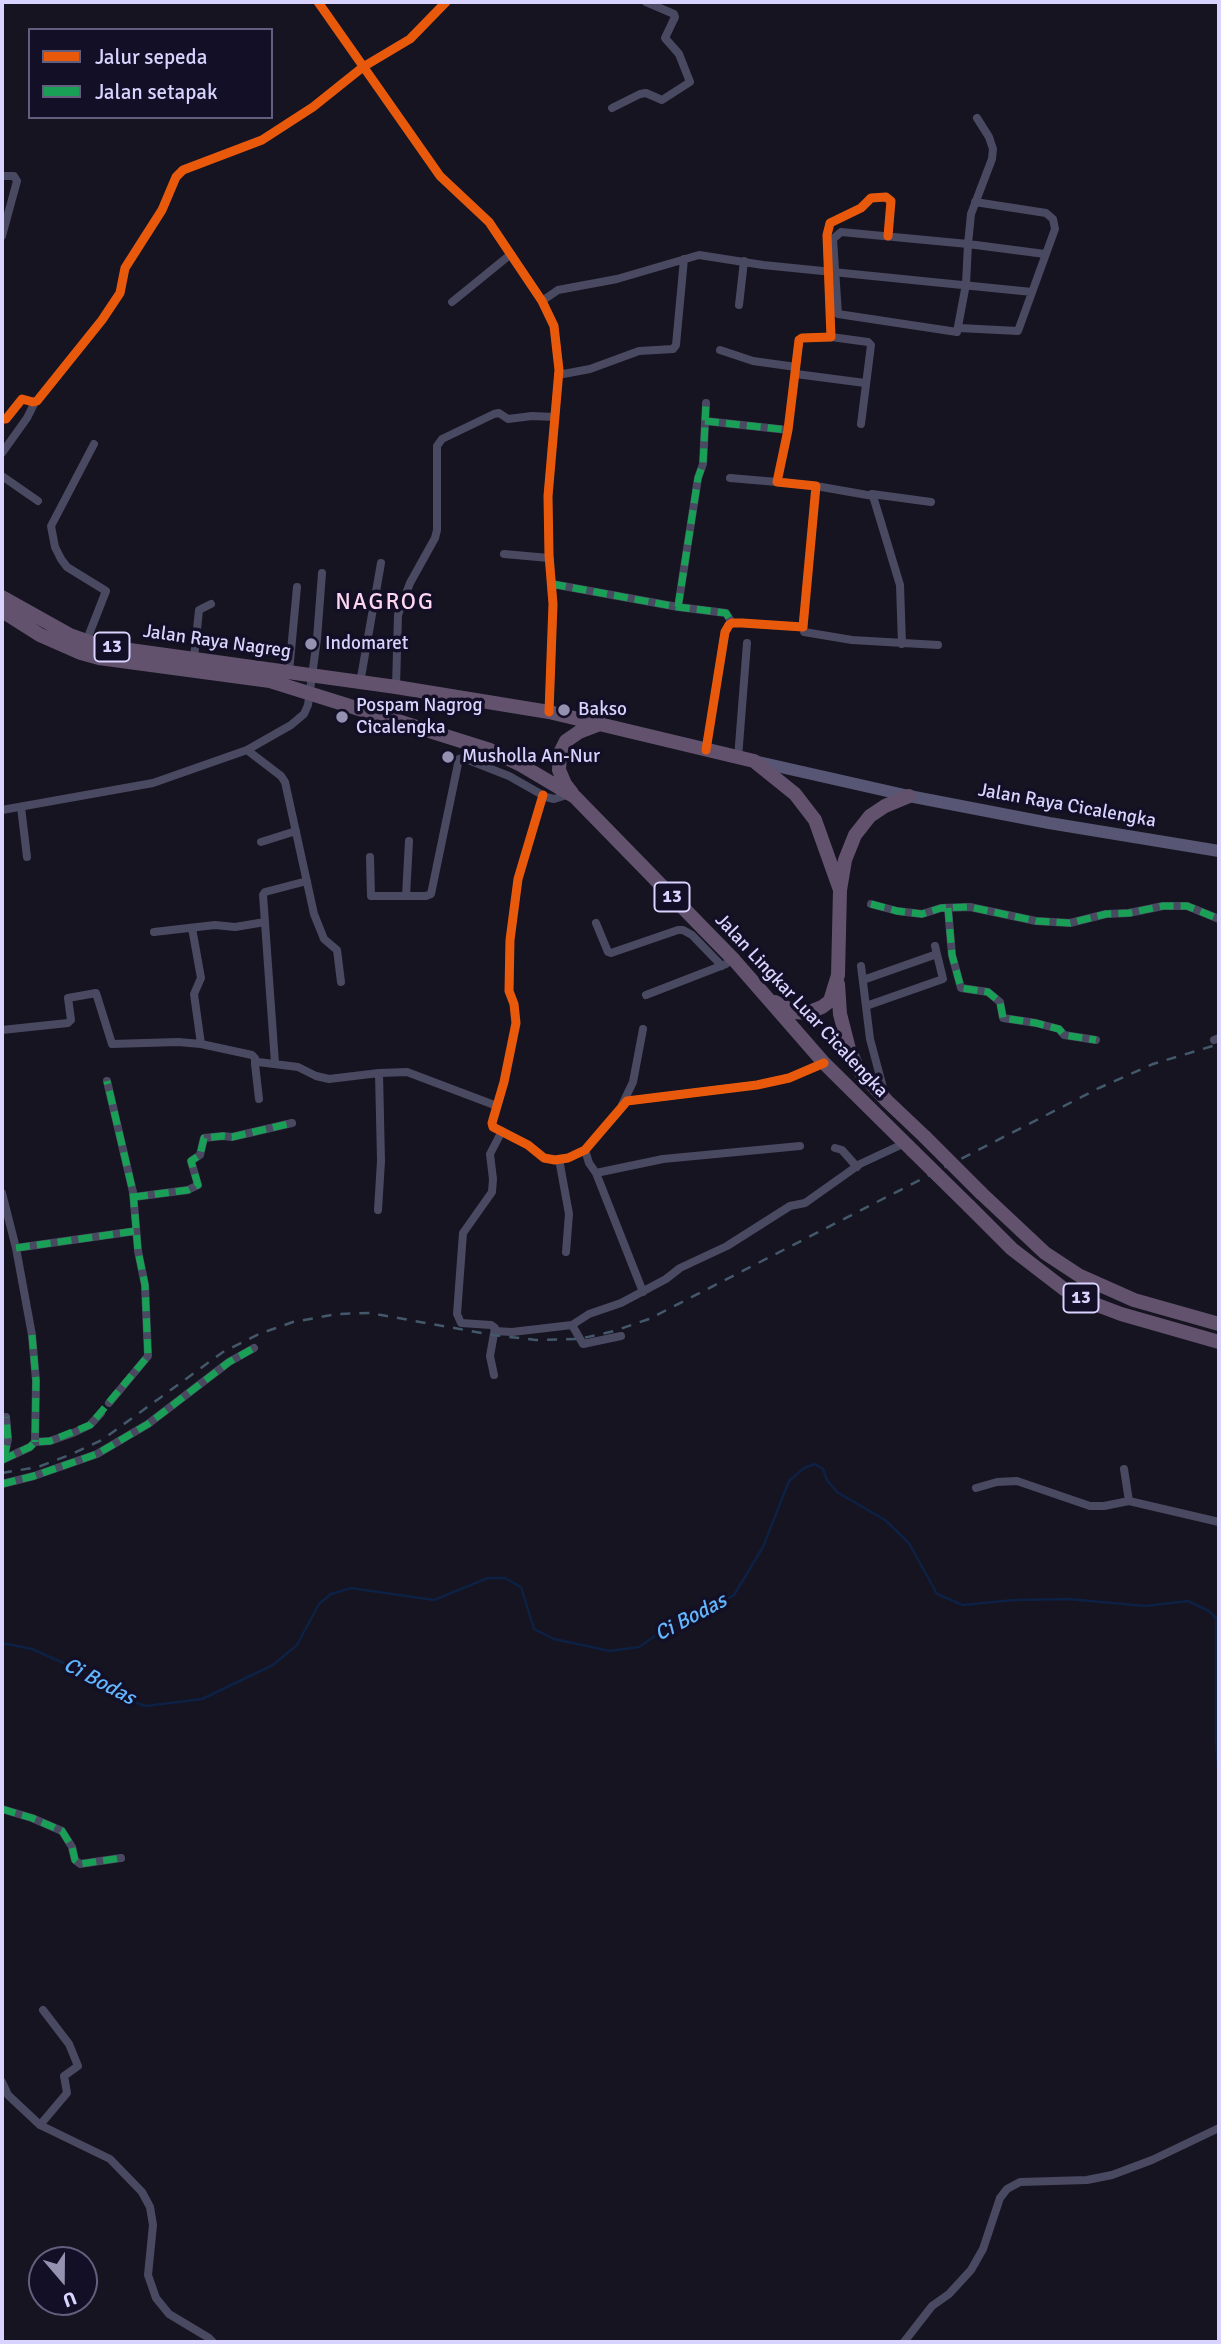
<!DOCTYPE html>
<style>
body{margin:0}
#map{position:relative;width:1221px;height:2344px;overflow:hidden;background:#161421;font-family:Signika,sans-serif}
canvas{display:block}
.frame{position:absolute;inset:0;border:4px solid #d9d4ff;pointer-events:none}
.legend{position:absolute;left:28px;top:28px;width:245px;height:91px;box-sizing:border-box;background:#130f26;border:2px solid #625e7d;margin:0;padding:9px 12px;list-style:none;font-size:21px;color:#d9d4ff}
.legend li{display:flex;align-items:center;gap:14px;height:35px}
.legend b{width:35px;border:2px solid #625e7d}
.north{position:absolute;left:28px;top:2246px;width:70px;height:70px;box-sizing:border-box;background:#130f26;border:2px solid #625e7d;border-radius:50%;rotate:160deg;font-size:19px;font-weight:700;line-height:28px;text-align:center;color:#d9d4ff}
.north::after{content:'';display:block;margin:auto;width:24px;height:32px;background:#9591b1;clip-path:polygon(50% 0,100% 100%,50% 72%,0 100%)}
</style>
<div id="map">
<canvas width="1221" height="2344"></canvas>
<div class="frame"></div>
<ul class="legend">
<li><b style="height:9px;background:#e8590c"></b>Jalur sepeda</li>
<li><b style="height:9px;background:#1a9f57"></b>Jalan setapak</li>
</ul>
<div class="north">U</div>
</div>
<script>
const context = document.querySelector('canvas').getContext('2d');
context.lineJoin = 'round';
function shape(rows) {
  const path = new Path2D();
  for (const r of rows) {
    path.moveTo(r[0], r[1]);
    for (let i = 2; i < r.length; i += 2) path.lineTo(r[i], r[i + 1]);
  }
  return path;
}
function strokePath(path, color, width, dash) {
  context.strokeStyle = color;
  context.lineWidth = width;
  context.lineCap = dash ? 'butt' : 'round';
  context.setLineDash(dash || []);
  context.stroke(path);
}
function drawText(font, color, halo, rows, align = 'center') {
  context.font = font + ' Signika,sans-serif';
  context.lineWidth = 7;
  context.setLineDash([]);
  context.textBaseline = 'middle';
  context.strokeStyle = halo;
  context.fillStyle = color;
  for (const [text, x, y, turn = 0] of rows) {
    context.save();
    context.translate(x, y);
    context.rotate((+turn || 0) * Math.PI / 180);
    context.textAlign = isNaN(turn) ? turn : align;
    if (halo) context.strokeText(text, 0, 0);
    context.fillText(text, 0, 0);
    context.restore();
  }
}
strokePath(shape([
 [2,1643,32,1649,110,1684,130,1701,146,1706,202,1699,273,1665,297,1645,319,1604,331,1594,351,1588,434,1600,488,1578,505,1578,521,1587,534,1629,554,1639,610,1651,639,1647,668,1627,695,1620,734,1595,763,1547,789,1481,804,1468,815,1464,823,1469,827,1480,837,1492,885,1520,909,1543,937,1594,963,1605,1014,1600,1068,1599,1145,1606,1188,1601,1209,1611,1216,1618,1216,1741,1219,1781]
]), '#0d2144', 2.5);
strokePath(shape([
 [318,2,440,176,489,222,542,301,554,326,559,370,548,496,549,555,553,604,549,712],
 [612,108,640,94,646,93,662,100,690,82,679,54,665,38,675,17,674,14,646,2],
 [977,118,989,137,993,149,992,159,971,214,968,244,966,284,957,332,838,314,833,239,841,232,968,244,1045,254],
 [2,176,14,176,17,181,2,236],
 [542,301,558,290,617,279,699,255,763,265,1032,292],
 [452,302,511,254],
 [739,305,744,261],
 [959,328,1018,331,1055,229,1053,219,1046,213,975,202],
 [831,337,868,342,871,345,861,424],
 [720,350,753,361,796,367],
 [796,374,865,383],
 [558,375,590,369,639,351,673,349,676,345,684,259],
 [2,419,6,419,22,399,33,402,37,401,102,320,120,293,125,268,162,210,176,177,183,170,262,140,313,107,363,67,410,39,446,2],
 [705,421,788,430],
 [2,453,27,418,35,402],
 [2,476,38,501],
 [730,478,777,482],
 [816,486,873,496,900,585,902,644],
 [872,494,931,502],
 [504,554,549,558],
 [552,584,678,607,726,613,732,623],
 [678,607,698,478,703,464,706,403],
 [803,627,804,632,852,640,938,645],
 [86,642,106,591,67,567,61,559,55,547,51,526,94,444],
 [194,658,199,610,211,604],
 [289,672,297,587],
 [360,683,381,563],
 [396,687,398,615,410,583,435,538,437,530,437,446,442,439,494,414,499,413,508,419,532,416,555,417],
 [247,750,281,776,285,782,314,914,324,939,337,950,341,982],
 [706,750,725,632,729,625,732,623,742,623,803,627,816,486,777,482,788,430,799,340,802,338,831,337,827,235,830,223,861,208,871,198,886,197,891,201,888,236],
 [738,758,747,643],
 [543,795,518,879,510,940,509,991,514,1004,516,1023,504,1082,492,1123,493,1127,528,1145,544,1158,555,1160,568,1158,585,1150,627,1101,757,1085,789,1078,824,1063],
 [21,807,27,857],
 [2,810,153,783,247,750,291,725,304,714,308,705,317,639,322,573],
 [261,842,296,831],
 [370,857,371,896,426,896,431,894,459,759,463,758,509,776,546,797,554,799,570,794],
 [406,896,409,841],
 [871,904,897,911,922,914,941,908,970,907,1036,921,1070,923,1106,914,1129,913,1163,906,1187,906,1219,919],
 [948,908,952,955,961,988,988,992,1000,1002,1003,1018,1036,1023,1059,1029,1064,1035,1096,1040],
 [596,923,608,952,611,953,678,930,683,930,692,935,722,966],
 [192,928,201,978,194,994,201,1044],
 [154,932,215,925,235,927,265,922],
 [861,966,870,1039,885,1095],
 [863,980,937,954],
 [646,995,726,964],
 [866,1006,943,979,935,946],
 [2,1030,68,1023,71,1020,68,998,96,993,112,1044,178,1042,201,1044,252,1055,255,1058,255,1064],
 [1214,1040,1219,1038],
 [275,1063,263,895,265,892,307,881],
 [107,1081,133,1192,138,1251,145,1285,148,1356,109,1403],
 [259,1099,255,1064,258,1062,298,1067,316,1076,329,1079,379,1073,407,1072,497,1106],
 [622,1105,633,1082,643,1029],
 [835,1148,842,1150,857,1167],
 [585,1150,589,1163,596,1173,663,1159,800,1146],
 [559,1159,569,1214,566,1252],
 [596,1173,643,1292],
 [2,1193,16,1248,32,1335,36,1381,35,1442],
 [134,1197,188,1190,198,1185,191,1161,200,1155,204,1138,223,1136,232,1137,292,1123],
 [378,1210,381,1161,379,1073],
 [16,1248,136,1231],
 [572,1325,583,1344,621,1336],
 [495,1331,512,1332,572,1325,589,1314,621,1303,666,1279,680,1268,727,1246,790,1206,805,1203,860,1164,905,1143],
 [494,1375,490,1356,495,1328,491,1325,461,1323,457,1314,463,1233,492,1192,493,1179,490,1154,502,1131],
 [4,1459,8,1439,6,1417],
 [2,1460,30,1447,35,1442,50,1441,73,1433,90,1425,101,1413],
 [1124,1469,1129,1501],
 [2,1484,34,1476,97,1454,148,1424,229,1362,254,1348],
 [976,1488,997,1482,1017,1481,1090,1506,1104,1506,1129,1501,1219,1522],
 [2,1809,32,1818,62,1831,72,1847,75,1860,80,1864,121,1858],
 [2,2082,8,2095,40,2125,110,2159,142,2192,150,2207,153,2225,148,2275,156,2298,169,2314,209,2338,213,2342],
 [40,2125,67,2093,64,2076,78,2066,69,2044,43,2010],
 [904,2342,932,2306,949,2294,971,2270,983,2249,1000,2198,1007,2189,1020,2182,1087,2180,1112,2175,1152,2160,1219,2128]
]), '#4a4962', 8);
strokePath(shape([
 [754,761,909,796,1049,823,1219,851]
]), '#575674', 12);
strokePath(shape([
 [2,597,70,635,101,646,396,687,549,712,754,761,795,794,815,820,840,890],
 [2,611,40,635,81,653,99,658,270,681,490,750,521,765,575,797,735,961,824,1063,913,1151],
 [572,793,565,784,559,770,560,753,566,741,579,732,600,724],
 [838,984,840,1014,849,1049,855,1062,861,1073,887,1101,925,1137],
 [775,1002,795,1012,807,1013,822,1007,830,1001,838,975,840,890,845,860,855,835,870,816,885,806,909,796],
 [981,1193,1045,1253,1080,1276,1134,1300,1219,1324],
 [969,1206,1012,1249,1064,1289,1092,1303,1121,1314,1219,1342]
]), '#62526e', 14);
strokePath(shape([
 [2,1473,38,1467,72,1454,102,1440,223,1352,259,1334,293,1322,337,1314,370,1313,493,1335,536,1340,579,1339,614,1331,649,1319,1099,1088,1153,1064,1219,1044]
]), '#43596b', 2.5, [10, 9]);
strokePath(shape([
 [925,1137,981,1193],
 [913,1151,969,1206]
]), '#62526e', 14);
strokePath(shape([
 [705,421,788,430],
 [552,584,678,607,726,613,732,623],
 [678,607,698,478,703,464,706,403],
 [871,904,897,911,922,914,941,908,970,907,1036,921,1070,923,1106,914,1129,913,1163,906,1187,906,1219,919],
 [948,908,952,955,961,988,988,992,1000,1002,1003,1018,1036,1023,1059,1029,1064,1035,1096,1040],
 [134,1197,188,1190,198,1185,191,1161,200,1155,204,1138,223,1136,232,1137,292,1123],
 [16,1248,136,1231],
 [32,1335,36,1381,35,1442],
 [4,1459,8,1439,6,1417],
 [2,1460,30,1447,35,1442,50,1441,90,1425,148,1356,145,1285,138,1251,133,1192,107,1081],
 [2,1484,34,1476,97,1454,148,1424,229,1362,254,1348],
 [2,1809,32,1818,62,1831,72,1847,75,1860,80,1864,121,1858]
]), '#1a9f57', 7, [14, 7]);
strokePath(shape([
 [318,2,440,176,489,222,542,301,554,326,559,370,548,496,549,555,553,604,549,712],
 [2,419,6,419,22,399,33,402,37,401,102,320,120,293,125,268,162,210,176,177,183,170,262,140,313,107,363,67,410,39,446,2],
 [706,750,725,632,729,625,732,623,742,623,803,627,816,486,777,482,788,430,799,340,802,338,831,337,827,235,830,223,861,208,871,198,886,197,891,201,888,236],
 [543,795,518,879,510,940,509,991,514,1004,516,1023,504,1082,492,1123,493,1127,528,1145,544,1158,555,1160,568,1158,585,1150,627,1101,757,1085,789,1078,824,1063]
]), '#e8590c', 9);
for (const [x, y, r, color] of [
 [311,644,7,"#9591b1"],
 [564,710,7,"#9591b1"],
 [342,717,7,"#9591b1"],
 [448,757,7,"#9591b1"]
]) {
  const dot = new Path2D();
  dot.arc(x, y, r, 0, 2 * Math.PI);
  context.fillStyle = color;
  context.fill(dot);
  strokePath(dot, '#130f26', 2.5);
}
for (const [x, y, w] of [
 [112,647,35],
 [672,897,35],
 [1081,1298,35]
]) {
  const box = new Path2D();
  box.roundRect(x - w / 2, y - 14.5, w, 29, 5);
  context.fillStyle = '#130f26';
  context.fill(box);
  strokePath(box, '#d9d4ff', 2);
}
drawText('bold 18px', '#d9d4ff', null, [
 ["13",112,647],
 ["13",672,897],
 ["13",1081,1298]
]);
drawText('19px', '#d9d4ff', '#130f26', [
 ["Jalan Raya Nagreg",217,642,8],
 ["Jalan Raya Cicalengka",1067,806,10],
 ["Jalan Lingkar Luar Cicalengka",801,1006,47]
]);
drawText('19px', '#d9d4ff', '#130f26', [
 ["Indomaret",325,644],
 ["Pospam Nagrog",356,706],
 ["Cicalengka",356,728],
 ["Bakso",578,710],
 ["Musholla An-Nur",462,757]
], 'left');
drawText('italic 21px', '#62b6ff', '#130f26', [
 ["Ci Bodas",691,1618,-28],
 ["Ci Bodas",99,1682,28]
]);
context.letterSpacing = '2px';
drawText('23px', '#ffd6f0', '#130f26', [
 ["NAGROG",385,603]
]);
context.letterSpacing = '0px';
</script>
